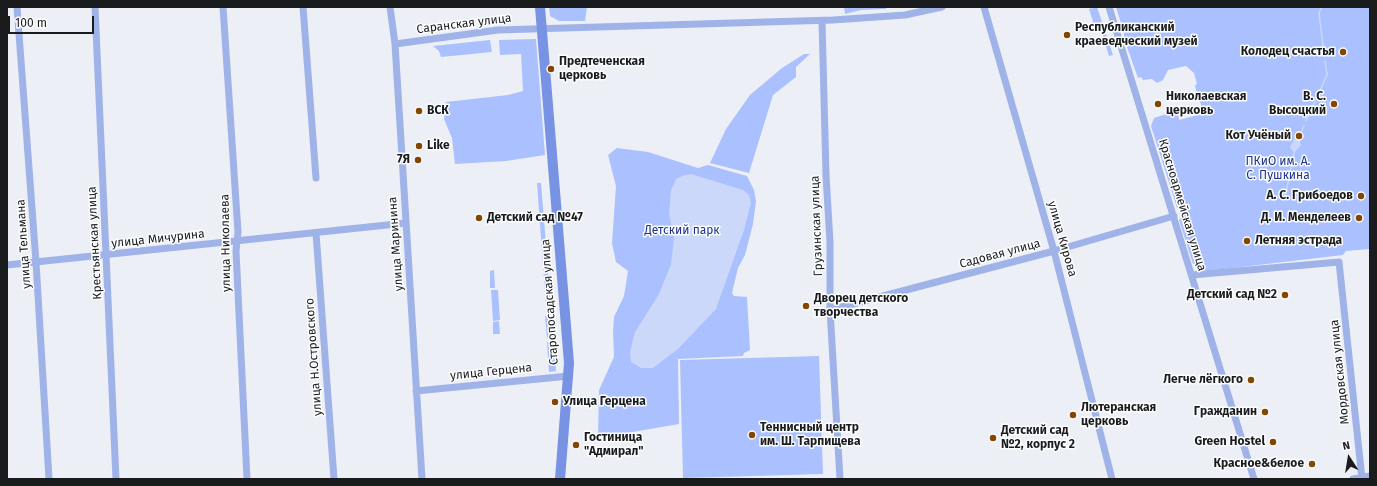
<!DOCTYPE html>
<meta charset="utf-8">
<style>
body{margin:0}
#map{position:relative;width:1377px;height:486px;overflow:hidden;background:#edeff6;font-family:"Fira Sans",sans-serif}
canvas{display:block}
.frame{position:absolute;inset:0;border:8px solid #1a1b1d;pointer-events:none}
.north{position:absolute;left:1329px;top:438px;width:40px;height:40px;-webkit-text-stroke:3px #fcfdfe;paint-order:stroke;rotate:348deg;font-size:11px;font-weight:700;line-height:16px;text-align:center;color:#1a1b1d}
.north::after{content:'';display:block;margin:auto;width:14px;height:18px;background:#1a1b1d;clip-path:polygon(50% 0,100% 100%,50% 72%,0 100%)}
.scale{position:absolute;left:8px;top:16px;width:86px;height:18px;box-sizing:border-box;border:2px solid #1a1b1d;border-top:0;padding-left:5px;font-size:12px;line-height:14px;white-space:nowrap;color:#1a1b1d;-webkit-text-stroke:3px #fcfdfe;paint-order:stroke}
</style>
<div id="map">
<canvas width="1377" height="486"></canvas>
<div class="frame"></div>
<div class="north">N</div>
<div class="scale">100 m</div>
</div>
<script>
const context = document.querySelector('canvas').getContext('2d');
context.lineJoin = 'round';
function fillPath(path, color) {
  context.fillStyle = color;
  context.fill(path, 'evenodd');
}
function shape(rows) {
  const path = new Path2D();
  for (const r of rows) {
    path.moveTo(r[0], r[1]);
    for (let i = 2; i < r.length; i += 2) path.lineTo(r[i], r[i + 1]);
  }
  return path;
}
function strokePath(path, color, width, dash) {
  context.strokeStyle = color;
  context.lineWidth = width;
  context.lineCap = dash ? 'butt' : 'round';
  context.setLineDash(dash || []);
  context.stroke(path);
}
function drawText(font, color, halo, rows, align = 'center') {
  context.font = font + ' "Fira Sans",sans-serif';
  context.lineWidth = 3;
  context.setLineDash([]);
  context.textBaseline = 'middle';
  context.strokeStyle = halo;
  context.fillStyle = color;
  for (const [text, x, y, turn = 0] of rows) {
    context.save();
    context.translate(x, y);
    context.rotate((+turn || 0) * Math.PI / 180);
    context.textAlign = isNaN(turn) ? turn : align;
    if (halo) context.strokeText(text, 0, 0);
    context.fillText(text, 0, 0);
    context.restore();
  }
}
fillPath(shape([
 [549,7,587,7,585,21,559,21,550,16],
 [844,7,886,7,886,9,861,10,845,14],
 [1097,7,1113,55,1109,56,1100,27,1095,28,1089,9],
 [1116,7,1370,7,1370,249,1346,251,1343,255,1207,271,1193,264,1179,220,1182,217,1179,208,1177,208,1151,126,1154,118,1178,110,1179,120,1201,114,1201,104,1197,97,1195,85,1197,84,1194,73,1186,66,1168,70,1163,80,1157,83,1152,79,1143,80,1141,77,1138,78,1127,47,1127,41,1124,40,1124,33],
 [536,39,545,155,506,161,455,164,452,138,444,119,446,102,508,95,523,91,521,54,500,55,499,40],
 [490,40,492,52,441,57,439,51,433,46],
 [804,54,810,54,796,67,796,77,773,95,749,173,710,163,726,129,750,95,782,68],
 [617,148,648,152,698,168,708,165,747,176,754,190,756,201,753,224,745,255,738,268,732,293,734,296,747,297,750,350,744,353,743,356,678,359,679,424,598,438,599,390,614,357,613,332,614,317,624,296,628,271,616,262,612,243,616,186,608,155],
 [537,183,541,183,551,307,546,307],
 [494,270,495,288,490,288,490,271],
 [491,290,498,290,500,320,493,321],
 [545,316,551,316,553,337,547,338],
 [499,321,500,334,493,334,493,322],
 [547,342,554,342,556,371,549,372],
 [819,356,823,474,683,478,680,360]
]), '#aac0ff');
fillPath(shape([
 [1296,136,1299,136,1301,145,1294,153,1290,147],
 [691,174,743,190,749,195,751,203,744,230,716,309,678,349,653,368,641,368,631,362,630,352,635,332,659,294,671,264,674,237,669,214,671,190,676,179,682,176]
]), '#cbd8f9');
strokePath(shape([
 [1322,7,1319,13,1324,54],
 [1306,121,1327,75,1325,61],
 [1299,136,1304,126],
 [1285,197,1294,153]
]), '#cbd8f9', 1.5);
strokePath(shape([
 [17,7,36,262,49,479],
 [95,7,116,479],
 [223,7,238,232,236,251,247,479],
 [303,7,316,178],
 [390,7,395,44,422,479],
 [984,7,1054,251,1112,479],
 [1109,7,1254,479],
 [822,21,826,175,830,242,830,310,840,479],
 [395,44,498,30,833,20,905,15,942,7],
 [316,233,334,479],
 [7,265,406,223],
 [1192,275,1339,262,1362,479],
 [830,310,1054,251,1174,216],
 [416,391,569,376],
 [1353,479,1370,476]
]), '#9fb3e9', 7);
strokePath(shape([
 [540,7,569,363,560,479]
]), '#7893e3', 10);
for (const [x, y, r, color] of [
 [1067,35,4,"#844703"],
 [1343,52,4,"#844703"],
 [551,69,4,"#844703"],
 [1158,104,4,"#844703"],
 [1334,104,4,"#844703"],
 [419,111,4,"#844703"],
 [1299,136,4,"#844703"],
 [419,146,4,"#844703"],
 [418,160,4,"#844703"],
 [1361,196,4,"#844703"],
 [479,218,4,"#844703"],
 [1359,218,4,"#844703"],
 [1247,241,4,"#844703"],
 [1285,295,4,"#844703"],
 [806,306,4,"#844703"],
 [1251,380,4,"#844703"],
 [555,402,4,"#844703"],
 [1265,412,4,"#844703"],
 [1073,415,4,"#844703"],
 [752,435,4,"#844703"],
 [993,438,4,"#844703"],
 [1273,442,4,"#844703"],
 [576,445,4,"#844703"],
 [1312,464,4,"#844703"]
]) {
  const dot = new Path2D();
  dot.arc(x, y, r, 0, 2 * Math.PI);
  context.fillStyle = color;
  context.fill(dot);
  strokePath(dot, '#fcfdfe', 1.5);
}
drawText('12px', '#1a1b1d', '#fcfdfe', [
 ["Саранская улица",464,24,-7],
 ["Красноармейская улица",1182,205,73],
 ["Грузинская улица",817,226,-92],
 ["улица Мичурина",158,239,-6],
 ["улица Кирова",1062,239,74],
 ["Крестьянская улица",95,243,-93],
 ["улица Николаева",226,243,-91],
 ["улица Тельмана",24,244,-94],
 ["улица Маринина",396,244,-94],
 ["Садовая улица",1000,254,-15],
 ["Старопосадская улица",550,302,-94],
 ["улица Н.Островского",314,357,-94],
 ["улица Герцена",491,372,-6],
 ["Мордовская улица",1340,372,-96]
]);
drawText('bold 12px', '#1a1b1d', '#fcfdfe', [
 ["Республиканский",1075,28],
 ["краеведческий музей",1075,42],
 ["Колодец счастья",1335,52,"right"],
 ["Предтеченская",559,62],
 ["церковь",559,76],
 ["Николаевская",1166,97],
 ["церковь",1166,111],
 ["В. С.",1326,97,"right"],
 ["Высоцкий",1326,111,"right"],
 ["ВСК",427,111],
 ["Кот Учёный",1291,136,"right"],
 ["Like",427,146],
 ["7Я",410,160,"right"],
 ["А. С. Грибоедов",1353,196,"right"],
 ["Детский сад №47",487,218],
 ["Д. И. Менделеев",1351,218,"right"],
 ["Летняя эстрада",1255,241],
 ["Детский сад №2",1277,295,"right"],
 ["Дворец детского",814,299],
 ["творчества",814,313],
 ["Легче лёгкого",1243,380,"right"],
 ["Улица Герцена",563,402],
 ["Лютеранская",1081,408],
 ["церковь",1081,422],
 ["Гражданин",1257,412,"right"],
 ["Теннисный центр",760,428],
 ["им. Ш. Тарпищева",760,442],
 ["Детский сад",1001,431],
 ["№2, корпус 2",1001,445],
 ["Гостиница",584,438],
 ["\"Адмирал\"",584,452],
 ["Green Hostel",1265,442,"right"],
 ["Красное&белое",1304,464,"right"]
], 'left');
drawText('12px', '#21338d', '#fcfdfe', [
 ["ПКиО им. А.",1278,162],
 ["С. Пушкина",1278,176],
 ["Детский парк",682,231]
]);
</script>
